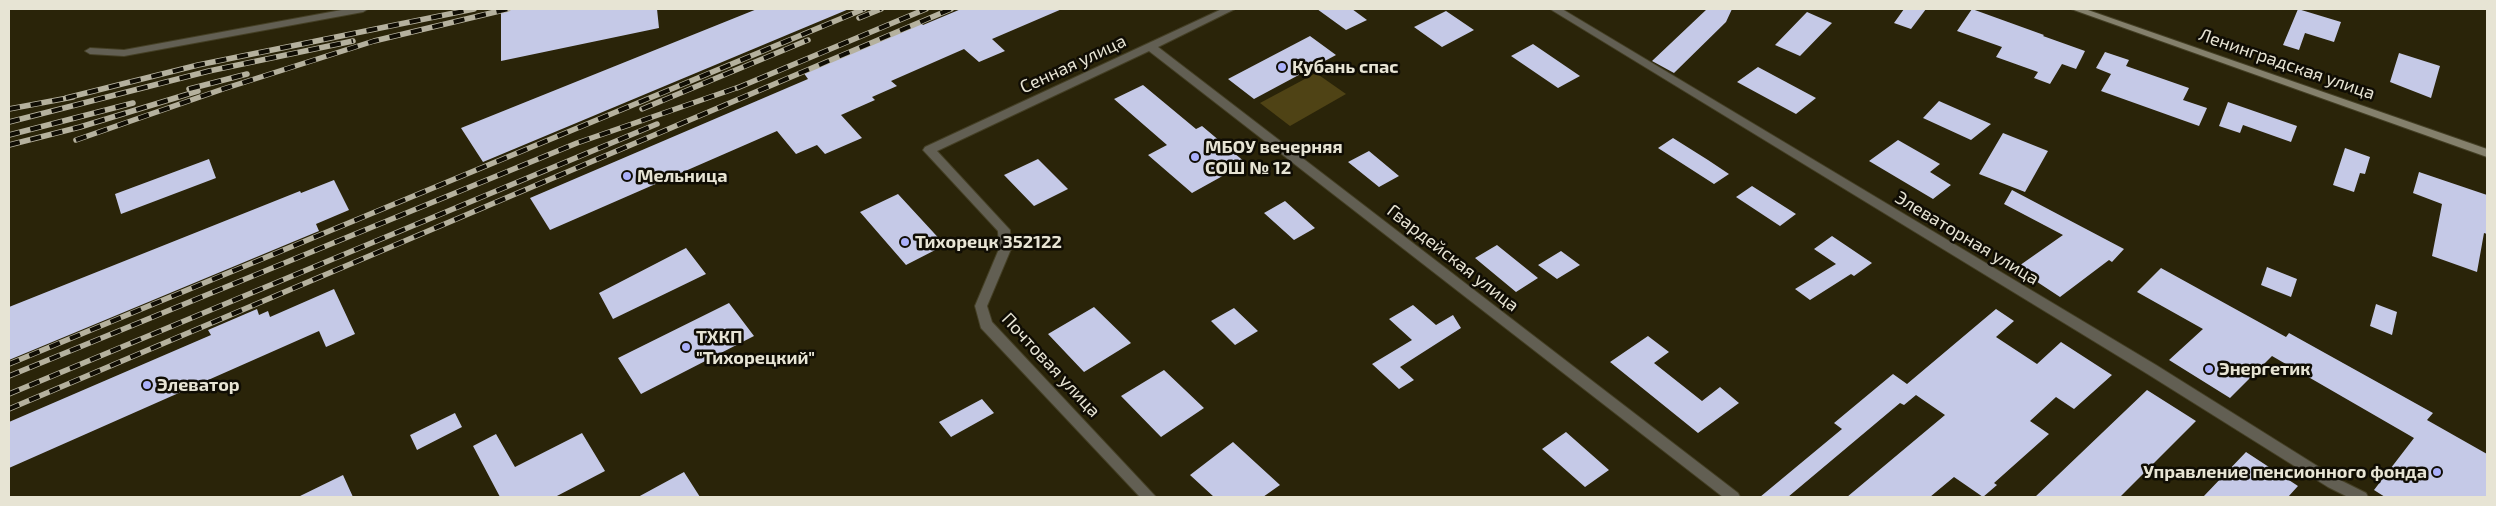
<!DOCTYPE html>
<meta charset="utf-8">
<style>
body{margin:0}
#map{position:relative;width:2496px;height:506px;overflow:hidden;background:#2a2409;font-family:"Exo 2",sans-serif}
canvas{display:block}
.frame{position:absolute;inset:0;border:10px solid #e7e4d4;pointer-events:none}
</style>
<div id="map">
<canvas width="2496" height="506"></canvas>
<div class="frame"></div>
</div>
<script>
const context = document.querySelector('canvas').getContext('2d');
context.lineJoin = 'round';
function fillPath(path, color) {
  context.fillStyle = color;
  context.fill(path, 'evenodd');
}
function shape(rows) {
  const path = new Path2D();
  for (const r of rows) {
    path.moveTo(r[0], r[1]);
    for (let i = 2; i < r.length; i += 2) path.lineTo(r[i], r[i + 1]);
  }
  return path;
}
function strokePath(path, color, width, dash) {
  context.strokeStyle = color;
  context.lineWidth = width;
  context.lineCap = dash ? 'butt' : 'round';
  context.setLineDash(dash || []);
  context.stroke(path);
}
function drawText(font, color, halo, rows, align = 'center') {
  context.font = font + ' "Exo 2",sans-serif';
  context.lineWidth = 5;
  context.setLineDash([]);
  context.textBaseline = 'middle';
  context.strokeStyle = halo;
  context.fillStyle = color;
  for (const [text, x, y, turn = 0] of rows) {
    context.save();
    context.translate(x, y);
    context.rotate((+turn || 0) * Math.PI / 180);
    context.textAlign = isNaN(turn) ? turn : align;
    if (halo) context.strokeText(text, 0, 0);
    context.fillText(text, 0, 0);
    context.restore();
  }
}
fillPath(shape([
 [1316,73,1346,94,1290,126,1260,103]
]), '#4f4315');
fillPath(shape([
 [515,9,657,9,659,28,501,61,501,12],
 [757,9,849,9,483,162,461,128],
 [961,9,1062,9,992,39,1005,51,979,62,964,49,891,81,897,86,872,97,875,100,841,115,862,138,825,154,817,145,796,154,777,131,550,230,530,198,808,79,803,72,921,23,923,25],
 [1317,9,1352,9,1367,20,1346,30],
 [1707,9,1732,9,1726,22,1674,73,1652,61],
 [1904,9,1926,9,1911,29,1894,23],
 [1972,9,2044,35,2043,36,2085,51,2076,69,2062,64,2050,84,2034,78,2038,72,1996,57,2002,47,1957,31],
 [2298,9,2341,22,2334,42,2305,33,2299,50,2283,45],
 [1446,11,1474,30,1442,47,1414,27],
 [1807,12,1832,23,1800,56,1775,45],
 [1310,36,1336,55,1254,99,1228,79],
 [1533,44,1580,76,1558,88,1511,56],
 [2105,52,2129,60,2126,66,2189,88,2183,100,2207,108,2199,126,2101,91,2111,74,2096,68],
 [2399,53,2440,66,2431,98,2390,82],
 [1758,67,1816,98,1796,114,1737,82],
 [1143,85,1196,129,1202,126,1246,163,1192,193,1148,155,1167,145,1114,99],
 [1939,101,1991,124,1971,140,1923,118],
 [2228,102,2297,126,2291,142,2243,125,2240,133,2219,126],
 [2003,133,2048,151,2025,192,1979,174],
 [1673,138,1708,160,1729,174,1714,184,1658,148],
 [1898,140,1940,164,1930,172,1951,185,1933,199,1869,161],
 [2345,148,2370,157,2365,174,2360,173,2354,192,2333,185],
 [1369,151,1399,176,1379,187,1348,162],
 [209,159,216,178,121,214,115,194],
 [1038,159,1068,189,1034,206,1004,175],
 [2419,172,2487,195,2487,234,2484,233,2477,272,2432,256,2442,204,2413,193],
 [334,180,349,210,316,224,319,231,9,360,9,307,300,191,301,193],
 [1752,186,1796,214,1780,226,1736,197],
 [2012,190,2124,249,2112,262,2109,260,2060,297,2016,268,2063,235,2004,204],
 [898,194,945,245,906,265,860,212],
 [1285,201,1315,228,1294,240,1264,213],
 [1832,236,1872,263,1854,276,1851,274,1810,300,1795,289,1836,264,1814,249],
 [1497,245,1538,278,1516,292,1475,258],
 [686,248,706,274,613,319,599,293],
 [1561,251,1580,265,1557,279,1538,265],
 [2267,267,2297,279,2291,297,2261,285],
 [2161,268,2286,337,2289,333,2433,413,2427,420,2487,454,2487,497,2385,497,2374,490,2414,438,2272,356,2230,398,2169,360,2203,329,2137,292],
 [334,289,355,334,326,347,319,331,9,468,9,422,211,335,208,330,257,309,259,315,268,311,270,317],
 [729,303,754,336,641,394,618,358],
 [2376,304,2397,312,2392,335,2370,326],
 [1413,305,1436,325,1453,315,1461,328,1400,367,1414,380,1399,389,1372,364,1412,340,1389,319],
 [1094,307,1131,343,1084,372,1048,334],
 [1234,308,1258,331,1235,345,1211,321],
 [1996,309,2014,321,1996,337,2037,364,2061,342,2112,375,2074,409,2056,397,2030,421,2049,434,1994,483,1997,485,1983,497,1954,477,1930,497,1847,497,1945,415,1916,395,1904,405,1900,403,1788,497,1760,497,1842,429,1834,423,1893,374,1907,384],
 [1648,336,1669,352,1654,363,1702,401,1720,387,1739,403,1698,433,1610,362],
 [1164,370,1204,408,1161,437,1121,396],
 [2147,390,2196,421,2120,497,2035,497],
 [982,399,994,413,951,437,939,422],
 [455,413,462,427,417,450,410,435],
 [1566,432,1609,470,1585,487,1542,449],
 [582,433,605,471,555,497,500,497,473,446,496,434,515,467],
 [1233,442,1280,485,1263,497,1214,497,1190,475],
 [2246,452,2298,486,2288,497,2203,497],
 [684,472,700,497,638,497],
 [343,475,353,497,298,497]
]), '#c5c9e7');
const street = shape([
 [347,9,368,9,363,12,124,56,90,54,85,51,90,48,124,50,347,9],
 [1222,9,1235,9,1158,47,1738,493,1740,497,1723,497,1149,51,937,151,1010,230,1011,249,987,306,992,322,1156,497,1140,497,981,328,975,306,999,249,998,231,923,150,925,147,1222,9],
 [1550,9,1562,9,2156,365,2338,479,2366,493,2368,497,2348,497,2328,487,2146,373,1550,9]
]);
const secondary = shape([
 [2071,9,2085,9,2487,149,2487,157,2071,9]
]);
strokePath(street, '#443f25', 2);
strokePath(secondary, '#443f25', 2);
fillPath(street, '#625f53');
fillPath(secondary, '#84806c');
const rail = shape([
 [859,18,881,9],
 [737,88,926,9],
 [189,89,247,74],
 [66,98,198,65,474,9],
 [9,109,73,97],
 [642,109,808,40],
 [9,122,209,71,353,41],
 [9,135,133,103],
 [76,140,223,89,374,41,508,9],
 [9,145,80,127,198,91],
 [9,364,864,9],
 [9,376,577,143,742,86],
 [9,394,657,124],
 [9,409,951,9]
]);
strokePath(rail, '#b5b19e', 5.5);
strokePath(rail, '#100d04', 4, [11]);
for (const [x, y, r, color] of [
 [1282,67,5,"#aab0fb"],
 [1195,157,5,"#aab0fb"],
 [627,176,5,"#aab0fb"],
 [905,242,5,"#aab0fb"],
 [686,347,5,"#aab0fb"],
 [2209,369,5,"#aab0fb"],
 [147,385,5,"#aab0fb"],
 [2437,472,5,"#aab0fb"]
]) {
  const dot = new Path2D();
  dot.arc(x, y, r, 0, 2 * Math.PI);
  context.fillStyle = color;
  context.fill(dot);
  strokePath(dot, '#100d04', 2);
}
drawText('18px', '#e7e4d4', '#100d04', [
 ["Сенная улица",1073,64,-25],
 ["Ленинградская улица",2287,64,19],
 ["Элеваторная улица",1967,238,31],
 ["Гвардейская улица",1453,258,38],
 ["Почтовая улица",1051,365,47]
]);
drawText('bold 18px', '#e7e4d4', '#100d04', [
 ["Кубань спас",1292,67],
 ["МБОУ вечерняя",1205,147],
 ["СОШ № 12",1205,168],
 ["Мельница",637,176],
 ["Тихорецк 352122",915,242],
 ["ТХКП",696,337],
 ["\"Тихорецкий\"",696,358],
 ["Энергетик",2219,369],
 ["Элеватор",157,385],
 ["Управление пенсионного фонда",2427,472,"right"]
], 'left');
</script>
